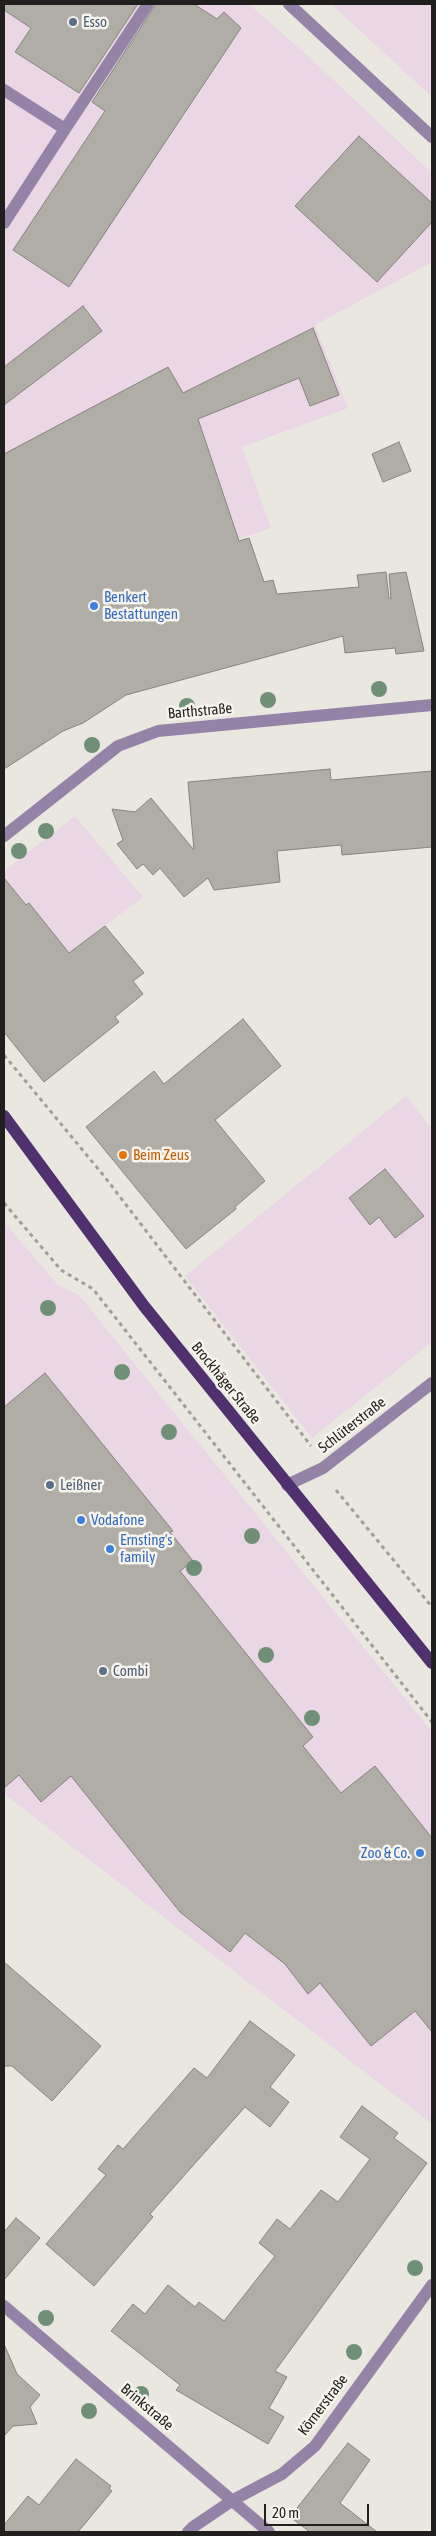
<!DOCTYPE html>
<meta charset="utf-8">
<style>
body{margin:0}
#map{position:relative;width:436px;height:2536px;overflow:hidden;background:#eae7e1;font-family:"Asap Condensed",sans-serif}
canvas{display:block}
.frame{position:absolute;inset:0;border:5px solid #201f1d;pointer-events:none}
.scale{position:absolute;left:264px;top:2504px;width:105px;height:22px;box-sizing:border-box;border:2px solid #201f1d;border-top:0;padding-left:6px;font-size:15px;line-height:18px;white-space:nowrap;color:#201f1d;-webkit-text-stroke:4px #f7f4ee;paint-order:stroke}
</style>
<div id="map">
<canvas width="436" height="2536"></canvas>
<div class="frame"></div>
<div class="scale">20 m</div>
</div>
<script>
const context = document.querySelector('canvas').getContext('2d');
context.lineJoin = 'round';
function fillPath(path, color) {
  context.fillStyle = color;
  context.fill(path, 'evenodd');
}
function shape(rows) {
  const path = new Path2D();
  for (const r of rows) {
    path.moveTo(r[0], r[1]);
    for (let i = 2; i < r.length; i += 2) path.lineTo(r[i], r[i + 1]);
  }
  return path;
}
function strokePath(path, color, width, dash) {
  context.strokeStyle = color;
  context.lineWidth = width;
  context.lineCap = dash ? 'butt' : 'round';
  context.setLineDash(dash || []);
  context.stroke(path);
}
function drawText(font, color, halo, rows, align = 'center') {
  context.font = font + ' "Asap Condensed",sans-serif';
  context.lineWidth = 5;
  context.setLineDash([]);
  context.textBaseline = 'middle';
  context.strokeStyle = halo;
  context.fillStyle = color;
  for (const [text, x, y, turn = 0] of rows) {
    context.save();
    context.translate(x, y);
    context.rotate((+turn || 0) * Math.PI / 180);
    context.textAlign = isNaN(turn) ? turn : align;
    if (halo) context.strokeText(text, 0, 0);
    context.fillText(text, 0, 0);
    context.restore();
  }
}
fillPath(shape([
 [4,4,249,4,307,55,432,173,432,262,315,325,348,408,242,447,271,528,138,574,4,668],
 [331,4,432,4,432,97],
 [75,816,143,897,4,1001,4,871],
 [406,1096,432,1129,432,1342,312,1438,185,1276],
 [4,1222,58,1285,79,1295,432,1732,432,2124,4,1794]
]), '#ebd6e5');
const building = shape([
 [4,4,138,4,79,93,15,52,31,28,4,10,4,4],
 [156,4,194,4,217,19,224,12,241,28,69,287,13,250,105,111,92,102,156,4],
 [359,136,432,203,432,222,377,282,295,206,359,136],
 [83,306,102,331,4,405,4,367,83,306],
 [313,328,339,395,310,406,299,378,198,419,239,541,249,538,264,582,273,580,277,594,359,587,357,575,386,572,389,598,391,599,389,574,406,572,424,651,396,654,395,648,345,653,343,636,126,695,83,723,63,731,4,769,4,454,168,367,183,393,313,328],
 [399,442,411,471,383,482,372,454,399,442],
 [330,769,331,780,432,771,432,847,342,855,341,845,277,851,280,882,214,890,208,878,184,897,160,868,153,875,143,864,137,869,117,844,123,840,112,809,135,812,151,798,194,850,188,782,330,769],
 [4,878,26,905,29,903,69,953,105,926,144,973,133,981,143,994,115,1017,119,1022,44,1082,4,1032,4,878],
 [243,1019,281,1066,215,1120,265,1181,235,1207,236,1209,186,1249,86,1127,154,1071,164,1084,243,1019],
 [385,1169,424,1216,395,1238,379,1217,370,1225,349,1198,385,1169],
 [45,1373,173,1531,170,1532,193,1561,180,1571,313,1737,303,1746,341,1793,375,1766,432,1838,432,2032,415,2011,371,2046,320,1983,308,1994,285,1964,245,1933,230,1952,180,1912,71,1776,41,1802,19,1775,4,1788,4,1407,45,1373],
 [4,1962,101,2046,52,2101,12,2066,4,2066,4,1962],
 [250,2021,295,2055,270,2087,289,2102,270,2127,245,2107,150,2214,153,2217,94,2286,46,2244,106,2175,98,2169,118,2145,123,2149,194,2068,207,2078,250,2021],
 [362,2106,398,2133,394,2138,427,2163,275,2371,287,2377,269,2408,284,2417,268,2444,176,2390,180,2385,111,2331,133,2304,145,2314,168,2285,195,2307,199,2302,224,2321,275,2256,259,2243,277,2219,290,2229,321,2190,338,2202,370,2159,340,2137,362,2106],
 [16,2218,40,2238,4,2280,4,2232,16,2218],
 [4,2344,17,2374,40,2395,30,2407,37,2424,13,2426,4,2436,4,2344],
 [348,2443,370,2460,340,2503,377,2532,310,2532,290,2517,348,2443],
 [76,2459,111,2486,109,2489,112,2491,78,2532,4,2532,4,2525,28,2496,39,2505,76,2459]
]);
fillPath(building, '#b0ada7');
strokePath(building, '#87847f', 1);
strokePath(shape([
 [4,1055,104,1176,311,1446],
 [4,1203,61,1270,93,1289,432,1722],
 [336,1490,432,1607]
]), '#a09e99', 3, [4, 4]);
strokePath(shape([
 [289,4,432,137],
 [4,90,65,129,148,4],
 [4,223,65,129],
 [4,836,118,746,158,731,432,705],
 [287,1485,323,1468,432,1383],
 [4,2306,269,2532],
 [188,2532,193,2527,233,2500,282,2474,315,2446,432,2285]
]), '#9483a6', 12);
strokePath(shape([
 [4,1116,144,1306,432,1663]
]), '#51316d', 12);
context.fillStyle = '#6f9077';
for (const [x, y] of [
 [379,689],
 [268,700],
 [187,706],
 [92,745],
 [46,831],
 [19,851],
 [48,1308],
 [122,1372],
 [169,1432],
 [252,1536],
 [194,1568],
 [266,1655],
 [312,1718],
 [415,2268],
 [46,2318],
 [354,2352],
 [141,2394],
 [89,2411]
]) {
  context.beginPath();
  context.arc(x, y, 8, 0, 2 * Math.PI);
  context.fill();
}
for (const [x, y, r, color] of [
 [73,22,5,"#5c6f8a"],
 [94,606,5,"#3f7fe0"],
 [123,1155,5,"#e8710a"],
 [50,1485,5,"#5c6f8a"],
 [81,1520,5,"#3f7fe0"],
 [110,1549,5,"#3f7fe0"],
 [103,1671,5,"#5c6f8a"],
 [420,1853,5,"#3f7fe0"]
]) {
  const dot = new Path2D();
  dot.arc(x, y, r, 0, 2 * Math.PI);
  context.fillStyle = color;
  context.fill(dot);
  strokePath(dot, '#f7f4ee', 2);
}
drawText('15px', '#4e5e75', '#f7f4ee', [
 ["Esso",83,22],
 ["Leißner",60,1485],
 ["Combi",113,1671]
], 'left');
drawText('15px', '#366cbe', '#f7f4ee', [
 ["Benkert",104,597],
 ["Bestattungen",104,614],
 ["Vodafone",91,1520],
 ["Ernsting's",120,1540],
 ["family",120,1557],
 ["Zoo & Co.",410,1853,"right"]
], 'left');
drawText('15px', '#201f1d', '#f7f4ee', [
 ["Barthstraße",200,711,-5],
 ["Brockhäger Straße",226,1383,51],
 ["Schlüterstraße",352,1425,-38],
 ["Körnerstraße",323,2405,-53],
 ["Brinkstraße",147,2407,40]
]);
drawText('15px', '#c56008', '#f7f4ee', [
 ["Beim Zeus",133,1155]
], 'left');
</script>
